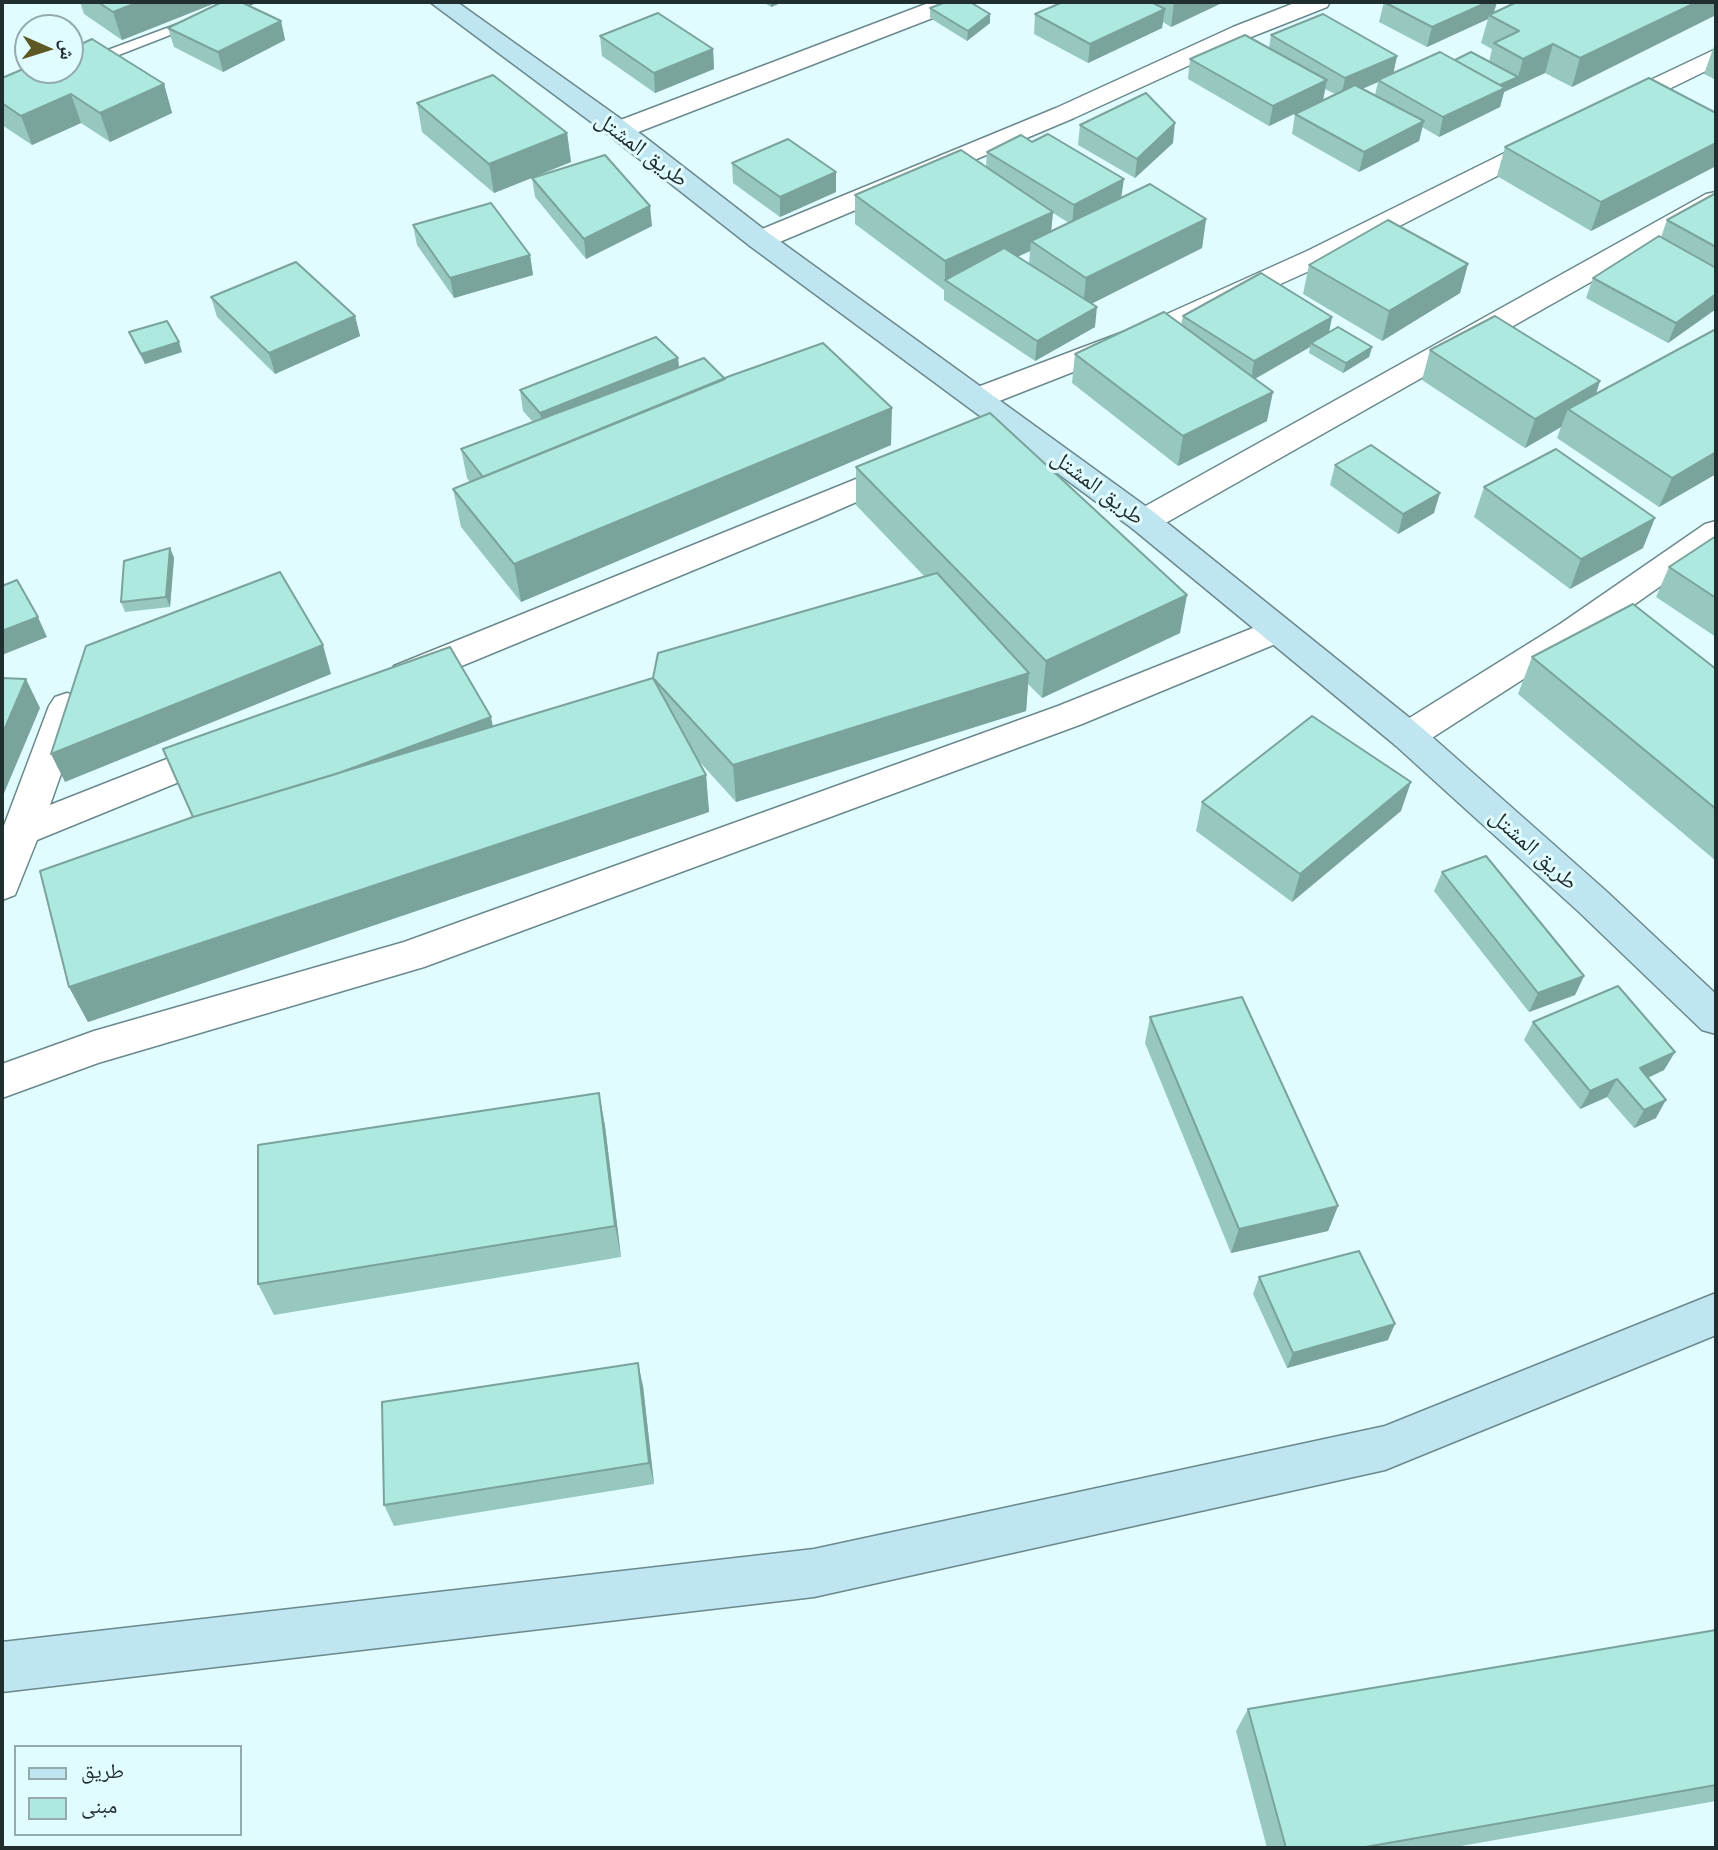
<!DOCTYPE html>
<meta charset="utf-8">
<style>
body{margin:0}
#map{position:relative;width:1718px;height:1850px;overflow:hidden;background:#e1fcff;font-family:Ubuntu,"Noto Naskh Arabic",sans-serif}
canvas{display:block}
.frame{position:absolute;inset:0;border:4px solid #212e30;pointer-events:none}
.legend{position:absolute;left:14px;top:1745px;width:228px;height:91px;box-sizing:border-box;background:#e1fcff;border:2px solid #94aaac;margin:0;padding:9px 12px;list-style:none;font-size:21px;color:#212e30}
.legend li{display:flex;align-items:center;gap:14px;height:35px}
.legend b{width:35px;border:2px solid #94aaac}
.north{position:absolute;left:14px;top:14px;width:70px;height:70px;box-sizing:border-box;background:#e1fcff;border:2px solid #94aaac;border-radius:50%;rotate:93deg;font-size:19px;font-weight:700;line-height:28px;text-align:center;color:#212e30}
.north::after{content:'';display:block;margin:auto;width:24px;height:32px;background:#5d5824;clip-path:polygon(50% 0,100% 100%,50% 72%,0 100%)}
</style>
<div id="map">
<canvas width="1718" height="1850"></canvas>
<div class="frame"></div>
<ul class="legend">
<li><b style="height:9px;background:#bfe5f0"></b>طريق</li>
<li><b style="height:19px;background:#aee9df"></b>مبنى</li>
</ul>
<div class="north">ش</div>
</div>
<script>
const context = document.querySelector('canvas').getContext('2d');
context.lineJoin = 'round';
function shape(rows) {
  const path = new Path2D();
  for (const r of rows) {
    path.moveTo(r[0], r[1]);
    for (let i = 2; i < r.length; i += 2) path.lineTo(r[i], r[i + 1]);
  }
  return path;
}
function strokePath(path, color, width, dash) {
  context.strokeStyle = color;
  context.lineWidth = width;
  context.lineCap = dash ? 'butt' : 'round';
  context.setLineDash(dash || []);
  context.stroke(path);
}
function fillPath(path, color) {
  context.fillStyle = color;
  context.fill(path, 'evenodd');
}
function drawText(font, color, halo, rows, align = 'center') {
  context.font = font + ' Ubuntu,"Noto Naskh Arabic",sans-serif';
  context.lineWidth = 6;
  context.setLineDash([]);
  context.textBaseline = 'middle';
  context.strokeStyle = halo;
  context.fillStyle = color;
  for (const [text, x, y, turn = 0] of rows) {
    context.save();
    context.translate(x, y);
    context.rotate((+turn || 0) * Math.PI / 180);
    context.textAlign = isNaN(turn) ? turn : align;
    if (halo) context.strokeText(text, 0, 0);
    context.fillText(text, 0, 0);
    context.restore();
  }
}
const lane = shape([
 [237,2,255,2,75,72,64,70,70,70,70,64,237,2]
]);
const street = shape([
 [931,2,964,2,961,7,628,136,619,138,610,136,606,130,610,124,931,2],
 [1297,2,1330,2,1327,7,1251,37,1074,118,770,246,760,248,750,246,746,240,750,234,1056,108,1233,27,1297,2],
 [1716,49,1716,66,1624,111,1615,114,1606,111,1602,106,1606,101,1716,49],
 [1545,133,1554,135,1558,141,1554,147,1327,263,1167,335,989,405,978,407,967,405,963,398,967,391,1147,323,1307,251,1545,133],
 [1716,192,1716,211,1155,529,1144,532,1133,529,1128,521,1133,513,1706,194,1716,192],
 [903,460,914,463,919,470,914,477,815,520,418,684,406,687,394,684,389,675,394,666,903,460],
 [1716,521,1716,547,1584,640,1421,745,1408,749,1395,745,1390,736,1395,727,1560,624,1705,524,1716,521],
 [1278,618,1290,622,1295,630,1290,638,1082,724,424,967,98,1063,2,1098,2,1064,94,1031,404,942,1058,706,1278,618],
 [67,693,79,697,85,706,50,805,220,738,233,742,238,751,233,760,37,840,15,895,2,900,2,831,49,706,55,697,67,693]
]);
const secondary = shape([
 [430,2,457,2,628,124,770,234,1155,513,1421,727,1605,890,1716,994,1716,1034,1702,1030,1579,912,1395,745,1133,529,750,246,610,136,430,2],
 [1716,1293,1716,1335,1385,1470,814,1597,2,1692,2,1642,814,1549,1385,1426,1716,1293]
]);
strokePath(lane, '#6a898d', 3);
strokePath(street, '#6a898d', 3);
strokePath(secondary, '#6a898d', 3);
fillPath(lane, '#fff');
fillPath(street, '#fff');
fillPath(secondary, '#bfe5f0');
fillPath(shape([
 [80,2,218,2,122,40,84,14],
 [763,2,783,2,771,7],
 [1063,2,1224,2,1171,27,1163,22,1162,28,1088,63,1034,34,1035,14],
 [1384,2,1494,13,1512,4,1508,2,1716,2,1572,87,1545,73,1504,92,1500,107,1439,137,1422,127,1419,141,1359,172,1292,134,1295,114,1335,94,1325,89,1323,100,1269,126,1188,79,1190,59,1269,48,1271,35,1397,56,1393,73,1455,60,1489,62,1492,49,1481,43,1488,19,1427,47,1379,22],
 [1378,82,1375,95,1362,89],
 [930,8,990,23,967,41,930,18],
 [281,21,285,40,223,72,174,47,168,28],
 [600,36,713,49,714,69,655,93,602,56],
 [1716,45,1716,80,1704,74,1714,46],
 [2,78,164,84,172,113,110,142,81,123,32,145,2,125],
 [417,103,567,133,571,162,534,177,652,226,586,259,535,197,532,178,494,193,422,132],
 [1716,113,1716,166,1591,231,1497,176,1505,147],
 [1080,125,1173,143,1135,178,1078,145],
 [987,152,1122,198,1206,219,1202,248,1091,304,1095,327,1035,361,944,300,944,290,855,224,855,195,986,167],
 [1053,213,1069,223,1051,231],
 [1030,251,1029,264,1017,257],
 [732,163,836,192,780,217,733,183],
 [1716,193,1716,309,1668,343,1586,298,1593,278,1661,237,1667,220],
 [413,225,530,255,533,275,454,298,417,245],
 [1468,264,1460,293,1382,341,1303,294,1309,265],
 [211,297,355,316,360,336,275,374,217,317],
 [1183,316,1332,317,1329,332,1372,347,1369,357,1343,373,1309,353,1310,347,1255,379,1267,421,1178,466,1072,383,1075,354,1181,325],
 [129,332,182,352,145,364,133,342],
 [1430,350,1600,381,1596,394,1716,474,1659,507,1557,438,1561,427,1525,448,1422,380],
 [678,358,679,367,725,379,891,445,521,602,461,527,453,489,470,482,467,478,461,449,533,422,523,411,520,390],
 [1335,465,1434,513,1398,534,1330,485],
 [856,467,1180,633,1042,698,1028,684,1026,711,736,802,697,759,706,775,709,812,88,1022,69,987,192,818,653,678,924,576,856,505],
 [1484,487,1643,548,1570,589,1474,517],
 [1716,536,1716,637,1656,597,1669,567],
 [170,548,174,558,170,607,125,612,121,602],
 [1532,657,1716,669,1716,861,1518,694],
 [1202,802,1401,811,1292,902,1196,831],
 [1442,872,1584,976,1575,995,1529,1012,1434,891],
 [1150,1017,1338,1206,1328,1231,1231,1253,1145,1043],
 [1533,1022,1675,1052,1664,1070,1648,1078,1656,1118,1634,1128,1607,1097,1580,1109,1524,1040],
 [599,1093,605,1126,621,1257,274,1315,258,1284],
 [1259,1277,1388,1340,1287,1368,1253,1294],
 [643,1386,654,1484,394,1526,384,1505],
 [1716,1630,1716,1801,1450,1848,1267,1848,1236,1731,1248,1709]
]), '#96c8c0');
fillPath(shape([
 [139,2,218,2,122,40,113,12],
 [771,2,783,2,771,7],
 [1174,2,1224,2,1171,27],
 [1488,2,1497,2,1493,16,1489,15,1488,19,1427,47,1432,27],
 [1697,2,1716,2,1716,15,1572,87,1580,58],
 [1165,9,1162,28,1088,63,1090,44],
 [990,14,990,23,967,41,968,31],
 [281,21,285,40,223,72,218,52],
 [1553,44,1545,73,1504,92,1500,107,1439,137,1443,117,1499,86,1518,77,1523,59],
 [713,49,714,69,655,93,654,73],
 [1397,56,1393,75,1378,80,1378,82,1341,98,1345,78],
 [1327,80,1323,100,1269,126,1273,106],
 [164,84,172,113,110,142,100,113],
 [71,94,81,123,32,145,21,116],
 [1424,121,1419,141,1359,172,1364,152],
 [1175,123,1173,143,1135,178,1137,159],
 [567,133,571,162,494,193,489,164],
 [1716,143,1716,166,1591,231,1601,202],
 [836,172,836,192,780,217,780,197],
 [1124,179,1121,199,1072,225,1074,205],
 [650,206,652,226,586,259,584,239],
 [1053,212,1050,242,1031,241,1030,251,954,286,945,280,945,261],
 [1206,219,1202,248,1083,308,1086,278],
 [530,255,533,275,454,298,450,278],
 [1468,264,1460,293,1382,341,1389,311],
 [1716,294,1716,309,1668,343,1676,323],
 [1097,307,1095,327,1035,361,1037,341],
 [355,316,360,336,275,374,269,353],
 [1332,317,1328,337,1311,343,1310,347,1251,381,1254,361],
 [179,342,182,352,145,364,141,354],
 [1372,347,1369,357,1343,373,1346,363],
 [678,358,680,379,544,433,540,413],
 [1600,381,1590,411,1568,409,1561,427,1525,448,1535,419],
 [1273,392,1267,421,1178,466,1183,436],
 [892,408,891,445,521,602,514,564],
 [1716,452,1716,474,1659,507,1672,478],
 [1440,493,1434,513,1398,534,1403,514],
 [1655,518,1643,548,1570,589,1581,559],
 [170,548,174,558,170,607,166,597],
 [1187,595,1180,633,1042,698,1046,661],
 [38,617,47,637,2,655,2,631],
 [323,645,331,674,65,782,51,754],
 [1029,673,1026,711,736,802,733,765],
 [26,679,40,708,2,798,2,735],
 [491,717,497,746,196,825],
 [706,775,709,812,88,1022,69,987],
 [1411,782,1401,811,1292,902,1300,874],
 [1584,976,1575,995,1529,1012,1538,993],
 [1675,1052,1664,1070,1630,1086,1640,1068],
 [1617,1079,1607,1097,1580,1109,1590,1091],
 [599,1093,605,1126,621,1257,615,1226],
 [1666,1100,1656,1118,1634,1128,1644,1110],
 [1338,1206,1328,1231,1231,1253,1239,1229],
 [1395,1324,1388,1340,1287,1368,1293,1353],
 [638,1363,643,1386,654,1484,649,1463]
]), '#7aa39c');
const building = shape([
 [98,2,139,2,113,12,98,2],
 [222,2,241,2,281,21,218,52,168,28,222,2],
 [946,2,970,2,990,14,968,31,930,8,946,2],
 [1063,2,1151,2,1165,9,1090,44,1035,14,1063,2],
 [1384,2,1488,2,1432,27,1384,2],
 [1517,2,1697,2,1580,58,1553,44,1523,59,1494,43,1519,31,1489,15,1517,2],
 [658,13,713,49,654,73,600,36,658,13],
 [1323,14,1397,56,1345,78,1271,35,1323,14],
 [1245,35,1327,80,1273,106,1190,59,1245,35],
 [92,39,164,84,100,113,71,94,21,116,2,103,2,78,28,67,28,70,70,70,70,49,92,39],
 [1440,52,1505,88,1443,117,1378,80,1440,52],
 [1471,52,1518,77,1500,85,1455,60,1471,52],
 [493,75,567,133,489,164,417,103,493,75],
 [1649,78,1716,113,1716,143,1601,202,1505,147,1649,78],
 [1355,85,1424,121,1364,152,1295,114,1355,85],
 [1146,93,1175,123,1137,159,1080,125,1146,93],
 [1048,134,1124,179,1074,205,987,152,1021,135,1032,142,1048,134],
 [788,139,836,172,780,197,732,163,788,139],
 [961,150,1053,212,945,261,855,195,961,150],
 [605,155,650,206,584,239,532,178,605,155],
 [1150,184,1206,219,1086,278,1031,241,1150,184],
 [1716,193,1716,247,1667,220,1716,193],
 [491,203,530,255,450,278,413,225,491,203],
 [1388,220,1468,264,1389,311,1309,265,1388,220],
 [1659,236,1716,268,1716,294,1676,323,1593,278,1659,236],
 [1004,248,1097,307,1037,341,945,280,1004,248],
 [296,262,355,316,269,353,211,297,296,262],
 [1261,273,1332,317,1254,361,1183,316,1261,273],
 [1164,312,1273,392,1183,436,1075,354,1164,312],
 [1495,316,1600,381,1535,419,1430,350,1495,316],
 [167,321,179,342,141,354,129,332,167,321],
 [1338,327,1372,347,1346,363,1311,343,1338,327],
 [1716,329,1716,452,1672,478,1568,409,1716,329],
 [656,337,678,358,540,413,520,390,656,337],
 [823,343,892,408,514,564,453,489,730,376,823,343],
 [704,358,725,379,483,477,461,449,704,358],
 [990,413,1187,595,1046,661,856,467,990,413],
 [1371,445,1440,493,1403,514,1335,465,1371,445],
 [1556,449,1655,518,1581,559,1484,487,1556,449],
 [1716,536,1716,598,1669,567,1716,536],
 [170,548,166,597,121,602,124,561,170,548],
 [280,572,323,645,51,754,86,646,280,572],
 [937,573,1029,673,733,765,653,678,658,653,937,573],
 [17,580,38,617,2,631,2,586,17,580],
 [1633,604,1716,669,1716,809,1532,657,1633,604],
 [450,647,491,717,336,774,193,817,163,749,450,647],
 [2,678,26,679,2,735,2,678],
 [653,678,706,775,69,987,40,871,193,817,653,678],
 [1312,716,1411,782,1300,874,1202,802,1312,716],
 [1486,856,1584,976,1538,993,1442,872,1486,856],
 [1618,986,1675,1052,1640,1068,1666,1100,1644,1110,1617,1079,1590,1091,1533,1022,1618,986],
 [1242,997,1338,1206,1239,1229,1150,1017,1242,997],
 [599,1093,615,1226,258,1284,258,1145,599,1093],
 [1359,1251,1395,1324,1293,1353,1259,1277,1359,1251],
 [638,1363,649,1463,384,1505,382,1402,638,1363],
 [1716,1630,1716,1785,1360,1848,1286,1848,1248,1709,1716,1630]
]);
fillPath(building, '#aee9df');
strokePath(building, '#7aa39c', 2);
drawText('23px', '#212e30', '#e1fcff', [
 ["طريق المشتل",642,149,37],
 ["طريق المشتل",1098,487,37],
 ["طريق المشتل",1534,849,42]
]);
</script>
